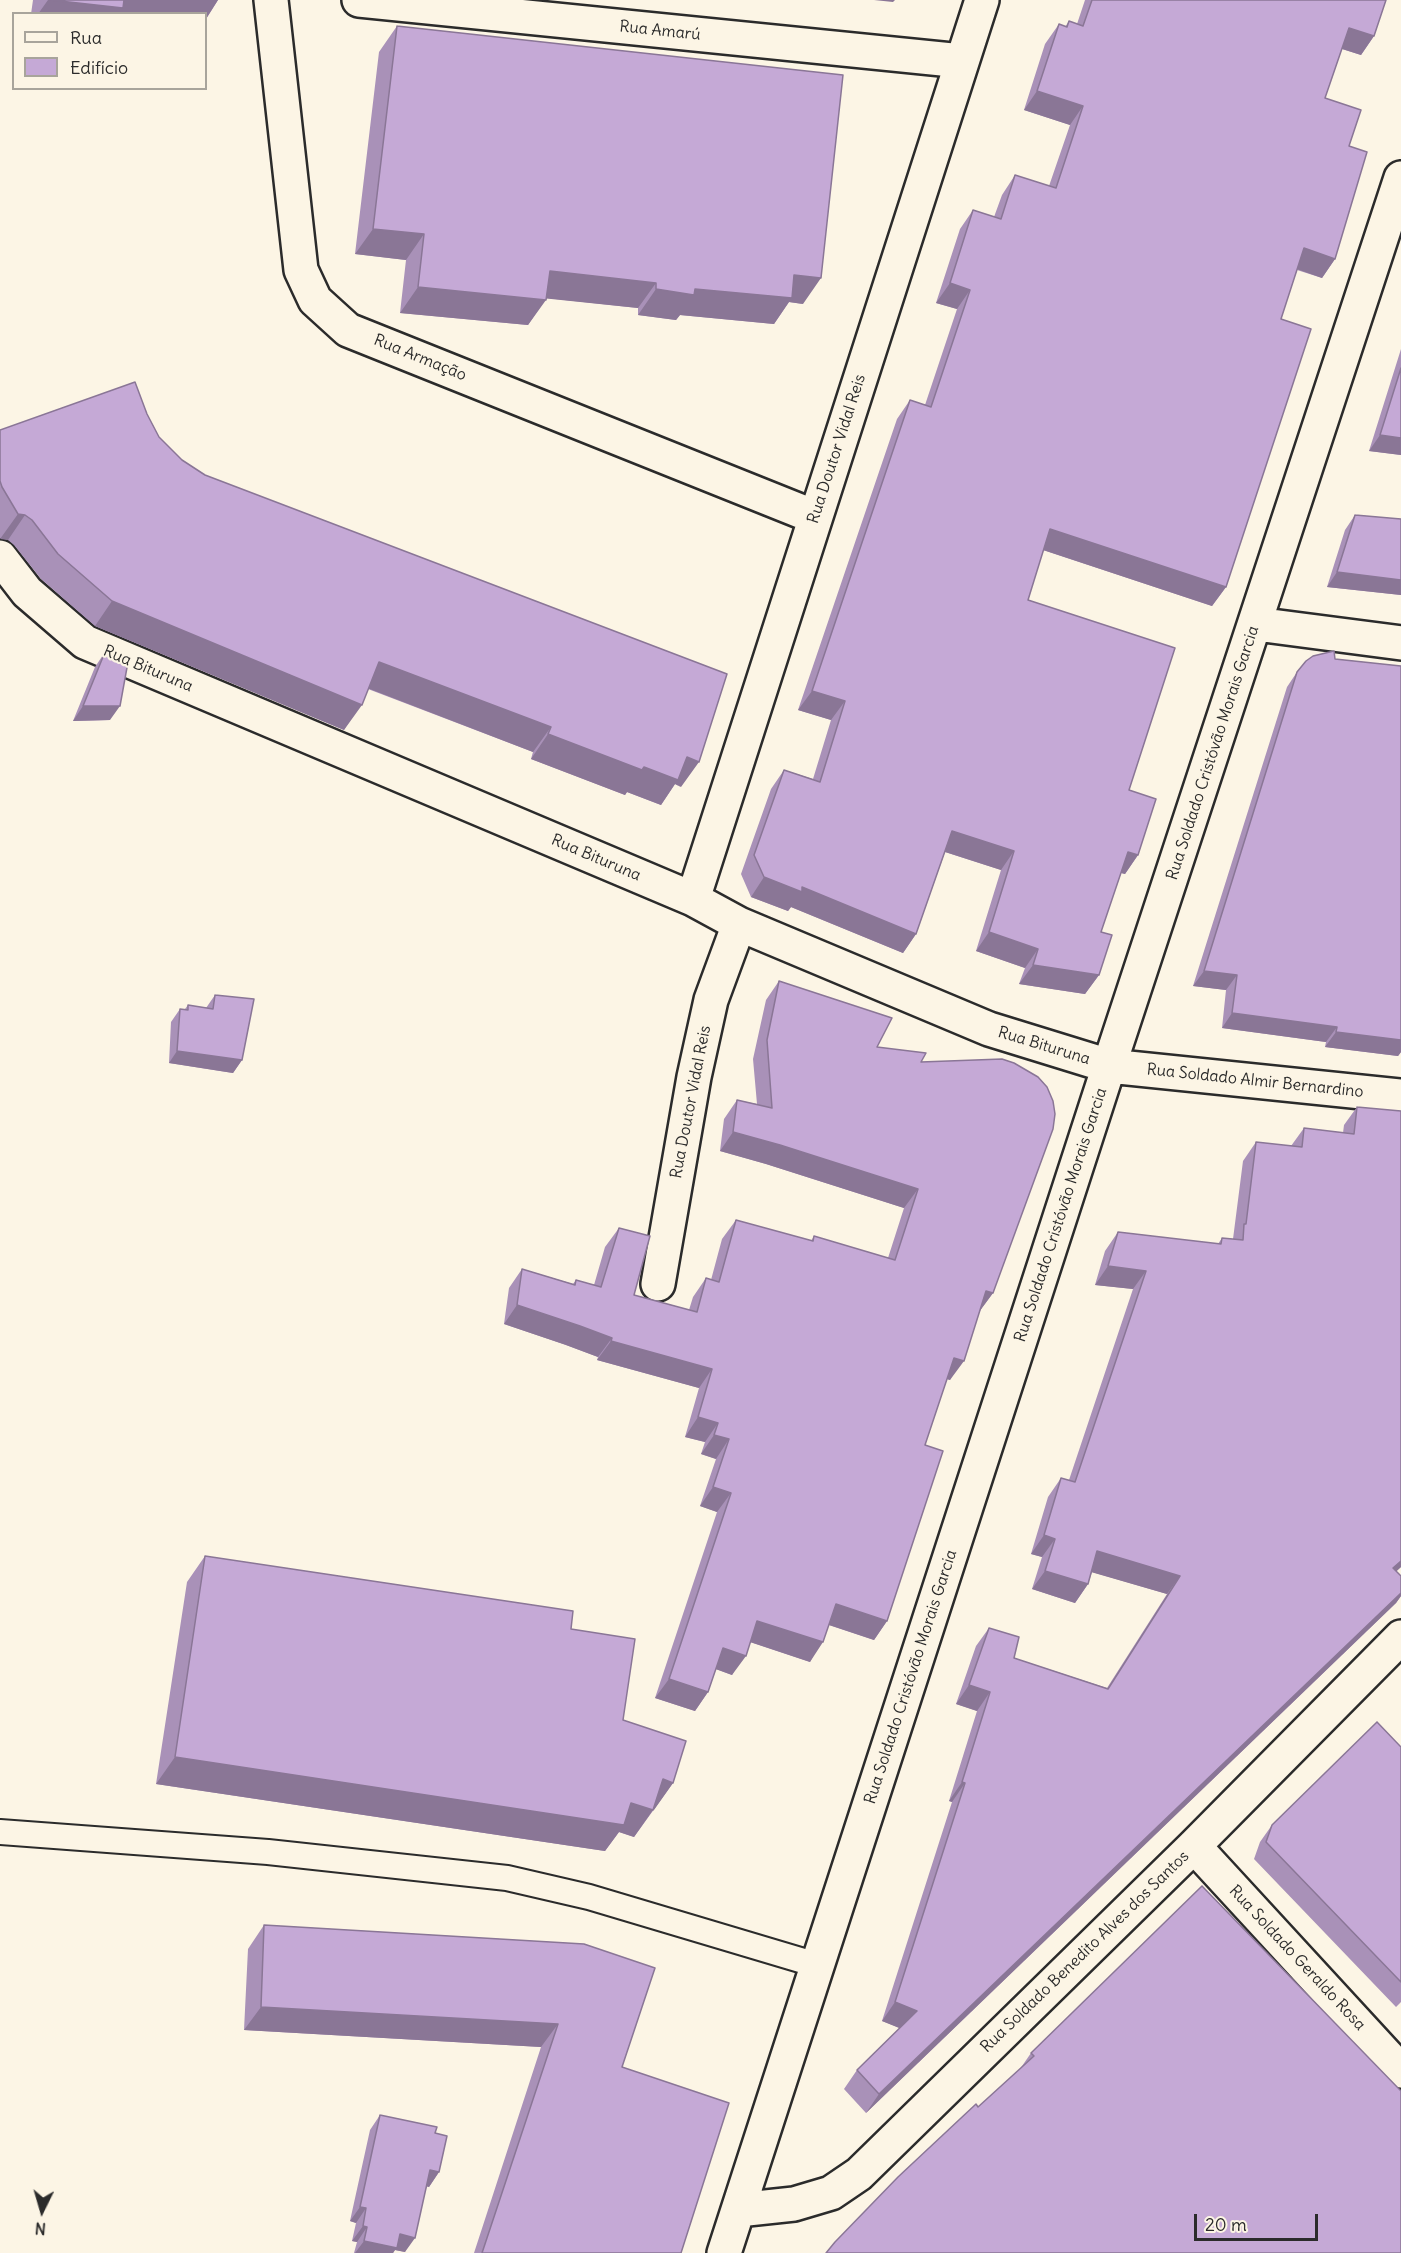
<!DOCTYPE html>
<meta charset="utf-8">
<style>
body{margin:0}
#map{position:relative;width:1401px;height:2253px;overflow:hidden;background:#fcf5e5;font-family:Delius,sans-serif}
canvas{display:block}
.legend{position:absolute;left:12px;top:12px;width:195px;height:78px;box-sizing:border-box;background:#fcf5e5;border:2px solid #a8a49b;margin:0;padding:8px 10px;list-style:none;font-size:18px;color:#2b2b2b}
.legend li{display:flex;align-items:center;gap:12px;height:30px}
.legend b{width:30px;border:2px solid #a8a49b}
.north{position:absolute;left:12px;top:2181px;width:60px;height:60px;-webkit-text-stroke:4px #fcf5e5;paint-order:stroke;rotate:185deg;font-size:16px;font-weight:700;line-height:24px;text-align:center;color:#2b2b2b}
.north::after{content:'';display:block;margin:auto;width:21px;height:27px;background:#2b2b2b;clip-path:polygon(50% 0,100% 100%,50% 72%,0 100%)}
.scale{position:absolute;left:1194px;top:2214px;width:124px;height:27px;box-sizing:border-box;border:3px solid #2b2b2b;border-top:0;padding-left:8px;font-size:18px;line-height:21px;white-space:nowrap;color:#2b2b2b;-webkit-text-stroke:4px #fcf5e5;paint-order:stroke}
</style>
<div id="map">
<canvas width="1401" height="2253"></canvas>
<ul class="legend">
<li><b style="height:8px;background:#fcf5e5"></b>Rua</li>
<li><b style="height:16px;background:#c5a9d6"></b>Edifício</li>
</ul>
<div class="north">N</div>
<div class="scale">20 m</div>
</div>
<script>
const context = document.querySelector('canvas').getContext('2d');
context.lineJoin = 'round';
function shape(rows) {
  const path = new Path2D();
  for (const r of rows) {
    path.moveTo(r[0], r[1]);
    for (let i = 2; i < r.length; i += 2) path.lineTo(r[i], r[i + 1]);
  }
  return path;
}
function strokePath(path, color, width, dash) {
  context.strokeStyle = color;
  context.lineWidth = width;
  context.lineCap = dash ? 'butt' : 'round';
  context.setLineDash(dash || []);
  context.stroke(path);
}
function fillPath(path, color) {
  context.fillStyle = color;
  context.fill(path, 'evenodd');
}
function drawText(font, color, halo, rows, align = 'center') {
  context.font = font + ' Delius,sans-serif';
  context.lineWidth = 4.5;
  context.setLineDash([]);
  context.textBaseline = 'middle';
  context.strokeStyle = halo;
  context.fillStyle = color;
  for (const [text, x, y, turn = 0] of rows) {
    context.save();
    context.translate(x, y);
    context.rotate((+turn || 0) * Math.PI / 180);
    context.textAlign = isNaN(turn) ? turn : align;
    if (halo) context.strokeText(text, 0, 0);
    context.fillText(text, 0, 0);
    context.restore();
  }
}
const lane = shape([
 [0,1832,268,1852,507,1878,589,1897,817,1965]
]);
const street = shape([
 [271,0,301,270,315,300,348,330,815,517],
 [359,0,962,61],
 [0,557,27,592,85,642,693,899,739,924,989,1029,1109,1066,1401,1096],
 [1256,624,1401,643],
 [693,899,982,0],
 [658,1284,694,1077,711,1000,739,924],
 [1194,1846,1401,2071],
 [738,2210,794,2204,831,2193,859,2174,1194,1846,1401,1637],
 [724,2253,1109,1066,1401,178]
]);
strokePath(lane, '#2b2b2b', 28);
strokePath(street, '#2b2b2b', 38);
strokePath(lane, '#fcf5e5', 24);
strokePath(street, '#fcf5e5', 33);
fillPath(shape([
 [33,0,218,0,206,19,206,14,31,14],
 [1085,0,1386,0,1374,36,1361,55,1342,49,1325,98,1349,146,1335,259,1322,278,1297,270,1281,319,1226,587,1212,606,1043,550,1028,600,1129,790,1138,855,1125,874,1121,873,1101,932,1099,975,1085,994,1019,984,1025,968,976,951,1001,870,945,852,916,934,903,953,791,907,788,911,751,897,741,874,771,789,784,770,813,779,831,720,798,710,897,419,910,400,925,405,957,309,936,303,960,229,973,210,994,217,1002,195,1015,175,1049,186,1070,125,1024,110,1045,44,1059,24,1065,27,1069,21,1077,24],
 [397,26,803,304,789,302,774,324,680,315,676,320,638,315,638,308,546,298,528,325,400,313,406,260,355,254,379,52],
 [1401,349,1401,455,1369,451],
 [147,414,159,437,182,460,681,787,675,784,661,805,627,792,625,795,531,759,533,752,368,689,344,730,95,626,41,579,14,545,8,540,0,538,0,430],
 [1355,515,1401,519,1401,595,1327,587,1345,530],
 [105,652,110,720,73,721,95,667],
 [1335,659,1401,666,1401,1052,1398,1056,1325,1047,1326,1042,1222,1028,1226,990,1193,986,1287,687,1297,672],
 [779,981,877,1047,921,1062,993,1293,979,1312,950,1380,947,1379,925,1445,887,1621,874,1640,829,1625,810,1662,750,1642,732,1675,716,1669,708,1692,695,1711,655,1698,717,1512,700,1506,716,1459,701,1454,705,1442,685,1437,699,1388,597,1360,598,1357,566,1345,504,1324,509,1288,522,1269,573,1284,576,1280,594,1285,605,1247,619,1228,634,1295,689,1310,693,1297,706,1278,711,1280,722,1239,736,1220,811,1241,814,1236,888,1258,904,1208,766,1164,720,1151,724,1119,737,1100,757,1104,753,1059,766,1000],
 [215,995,242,1060,233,1073,169,1063,171,1022,180,1009,185,1009,188,1005,206,1008],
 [1357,1107,1401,1111,1401,1567,1396,1571,1401,1576,1401,1596,1396,1603,866,2113,844,2089,857,2070,900,2028,882,2021,952,1802,949,1801,977,1711,956,1704,976,1646,989,1628,1014,1658,1107,1688,1167,1594,1092,1572,1088,1584,1075,1603,1032,1589,1042,1557,1031,1554,1048,1497,1061,1478,1069,1480,1133,1289,1095,1285,1105,1251,1118,1232,1218,1244,1222,1238,1233,1239,1243,1161,1256,1142,1291,1146,1304,1128,1343,1133,1344,1125],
 [205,1556,571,1629,623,1720,673,1783,634,1837,619,1832,605,1851,156,1784,187,1582],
 [1401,1747,1401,2002,1396,2007,1254,1859,1260,1842,1272,1825],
 [264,1925,584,1944,681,2253,474,2253,541,2047,244,2030,248,1949],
 [1031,2053,1401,2091,978,2107,1020,2069],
 [380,2115,435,2133,439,2172,429,2187,427,2186,405,2252,395,2250,393,2253,354,2253,357,2242,352,2241,356,2223,350,2221,370,2130]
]), '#a991b8');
fillPath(shape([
 [48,0,218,0,206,19,206,14,38,14],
 [874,0,895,0,893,2],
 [1349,28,1374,36,1361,55,1336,47],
 [1037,91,1083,106,1070,125,1024,110],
 [373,229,424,234,406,260,355,254],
 [1304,248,1335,259,1322,278,1291,267],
 [550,271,656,283,638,308,532,297],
 [794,275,821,278,803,304,789,302,774,324,680,315,676,320,638,315,656,289],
 [950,283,970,290,957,309,936,303],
 [418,287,546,300,528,325,400,313],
 [1380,435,1401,438,1401,455,1369,451],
 [18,514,25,515,8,540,0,539],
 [1050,529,1226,587,1212,606,1037,548],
 [1337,572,1401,580,1401,595,1327,587],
 [112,601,362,705,344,730,95,626],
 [379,662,551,727,533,752,362,686],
 [812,691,845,701,831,720,798,710],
 [83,706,120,706,110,720,73,721],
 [548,734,644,767,687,757,699,762,681,787,675,784,661,805,627,792,625,795,531,759],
 [952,831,1014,851,1001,870,939,850],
 [1128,852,1138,855,1125,874,1114,871],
 [764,877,802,887,916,934,903,953,791,907,788,911,751,897],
 [989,932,1038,949,1025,968,976,951],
 [1033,965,1099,975,1085,994,1019,984],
 [1204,971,1237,975,1226,990,1193,986],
 [1232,1013,1337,1027,1326,1042,1222,1028],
 [1336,1032,1401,1040,1401,1052,1398,1056,1325,1047],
 [177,1051,242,1060,233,1073,169,1063],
 [733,1132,780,1145,918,1189,904,1208,766,1164,720,1151],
 [1108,1266,1146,1271,1133,1289,1095,1285],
 [986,1291,993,1293,979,1312],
 [517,1305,580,1326,612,1338,598,1357,566,1345,504,1324],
 [611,1341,712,1369,699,1388,597,1360],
 [954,1358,964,1361,950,1380,941,1377],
 [698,1417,718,1423,705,1442,685,1437],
 [714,1435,729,1439,716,1459,701,1454],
 [713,1487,731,1493,717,1512,700,1506],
 [1044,1535,1055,1539,1042,1557,1031,1554],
 [1097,1551,1180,1576,1167,1594,1084,1570],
 [1401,1561,1401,1567,1380,1587,1393,1568],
 [1045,1571,1088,1584,1075,1603,1032,1589],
 [1401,1593,1401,1596,1396,1603,866,2113,879,2094],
 [836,1604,887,1621,874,1640,823,1623],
 [757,1621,823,1642,810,1662,744,1640],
 [723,1648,746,1656,732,1675,710,1667],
 [669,1679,708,1692,695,1711,655,1698],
 [969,1685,990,1692,977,1711,956,1704],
 [175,1757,631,1803,653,1810,634,1837,619,1832,605,1851,156,1784],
 [663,1779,673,1783,654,1810,644,1806],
 [962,1782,965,1783,952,1802,949,1801],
 [895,2002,917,2011,904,2030,882,2021],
 [261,2007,558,2024,541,2047,244,2030],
 [430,2170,439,2172,429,2187,420,2185],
 [360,2207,366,2208,356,2223,350,2221],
 [363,2226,367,2227,357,2242,352,2241],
 [400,2234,415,2238,405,2252,395,2250,393,2253,355,2253,364,2241]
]), '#8a7696');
const building = shape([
 [51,0,124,0,123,8,51,0],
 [1092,0,1386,0,1374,36,1349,28,1325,98,1361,110,1349,146,1367,152,1335,259,1304,248,1281,319,1311,329,1226,587,1050,529,1028,600,1175,648,1129,790,1156,799,1138,855,1128,852,1101,932,1112,935,1099,975,1033,965,1038,949,989,932,1014,851,952,831,916,934,802,887,802,892,764,877,754,855,784,770,820,782,845,701,812,691,910,400,931,407,970,290,950,283,973,210,1001,219,1015,175,1056,188,1083,106,1037,91,1059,24,1067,27,1069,21,1083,26,1092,0],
 [397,26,843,75,821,278,794,275,792,298,695,289,694,295,656,289,656,283,550,271,546,300,418,287,424,234,373,229,397,26],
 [1401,368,1401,438,1380,435,1401,368],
 [135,382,147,414,159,437,182,460,205,475,727,674,699,762,687,757,678,780,644,767,642,770,548,734,551,727,379,662,362,705,112,601,58,554,32,520,25,515,18,514,2,487,0,481,0,430,135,382],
 [1355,515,1401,519,1401,580,1337,572,1355,515],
 [1334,651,1335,659,1401,666,1401,1040,1336,1032,1337,1027,1232,1013,1237,975,1204,971,1297,672,1306,661,1313,656,1334,651],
 [105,652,128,662,120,706,83,706,105,652],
 [779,981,892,1018,877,1047,926,1053,921,1062,1002,1059,1014,1063,1038,1077,1047,1087,1053,1101,1055,1114,1053,1129,993,1293,986,1291,964,1361,954,1358,925,1445,943,1451,887,1621,836,1604,823,1642,757,1621,746,1656,723,1648,708,1692,669,1679,731,1493,713,1487,729,1439,714,1435,718,1423,698,1417,712,1369,611,1341,612,1338,580,1326,517,1305,522,1269,575,1285,576,1280,601,1287,619,1228,650,1236,634,1295,697,1312,706,1278,719,1282,736,1220,813,1241,814,1236,895,1260,918,1189,780,1145,733,1132,737,1100,772,1108,767,1040,779,981],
 [215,995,254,999,242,1060,177,1051,180,1009,188,1010,188,1005,213,1009,215,995],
 [1357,1107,1401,1111,1401,1561,1393,1568,1401,1576,1401,1593,879,2094,857,2070,917,2011,895,2002,965,1783,962,1782,990,1692,969,1685,989,1628,1019,1637,1014,1658,1108,1689,1180,1576,1097,1551,1088,1584,1045,1571,1055,1539,1044,1535,1061,1478,1075,1482,1146,1271,1108,1266,1118,1232,1221,1244,1222,1238,1243,1240,1244,1224,1246,1224,1256,1142,1302,1147,1304,1128,1354,1134,1357,1107],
 [205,1556,573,1611,571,1629,635,1639,623,1720,686,1741,673,1783,663,1779,653,1810,631,1803,624,1825,175,1757,205,1556],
 [1377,1722,1401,1747,1401,1982,1266,1842,1272,1825,1377,1722],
 [1202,1886,1401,2091,1401,2253,826,2253,835,2242,898,2177,976,2104,978,2107,1034,2056,1031,2053,1202,1886],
 [264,1925,584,1944,655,1968,622,2067,729,2103,681,2253,482,2253,558,2024,261,2007,264,1925],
 [380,2115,437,2127,435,2133,447,2136,439,2172,430,2170,415,2238,400,2234,397,2248,364,2241,367,2227,363,2226,366,2208,360,2207,380,2115]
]);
fillPath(building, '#c5a9d6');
strokePath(building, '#8a7696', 1.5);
drawText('16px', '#2b2b2b', '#fcf5e5', [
 ["Rua Amarú",660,31,6],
 ["Rua Armação",420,358,22],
 ["Rua Doutor Vidal Reis",837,449,-72],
 ["Rua Bituruna",148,669,23],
 ["Rua Soldado Cristóvão Morais Garcia",1213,753,-72],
 ["Rua Bituruna",596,858,23],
 ["Rua Bituruna",1044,1046,17],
 ["Rua Soldado Almir Bernardino",1255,1081,6],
 ["Rua Doutor Vidal Reis",691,1102,-79],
 ["Rua Soldado Cristóvão Morais Garcia",1061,1215,-72],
 ["Rua Soldado Cristóvão Morais Garcia",911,1677,-72],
 ["Rua Soldado Benedito Alves dos Santos",1085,1952,-44],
 ["Rua Soldado Geraldo Rosa",1297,1958,47]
]);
</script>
